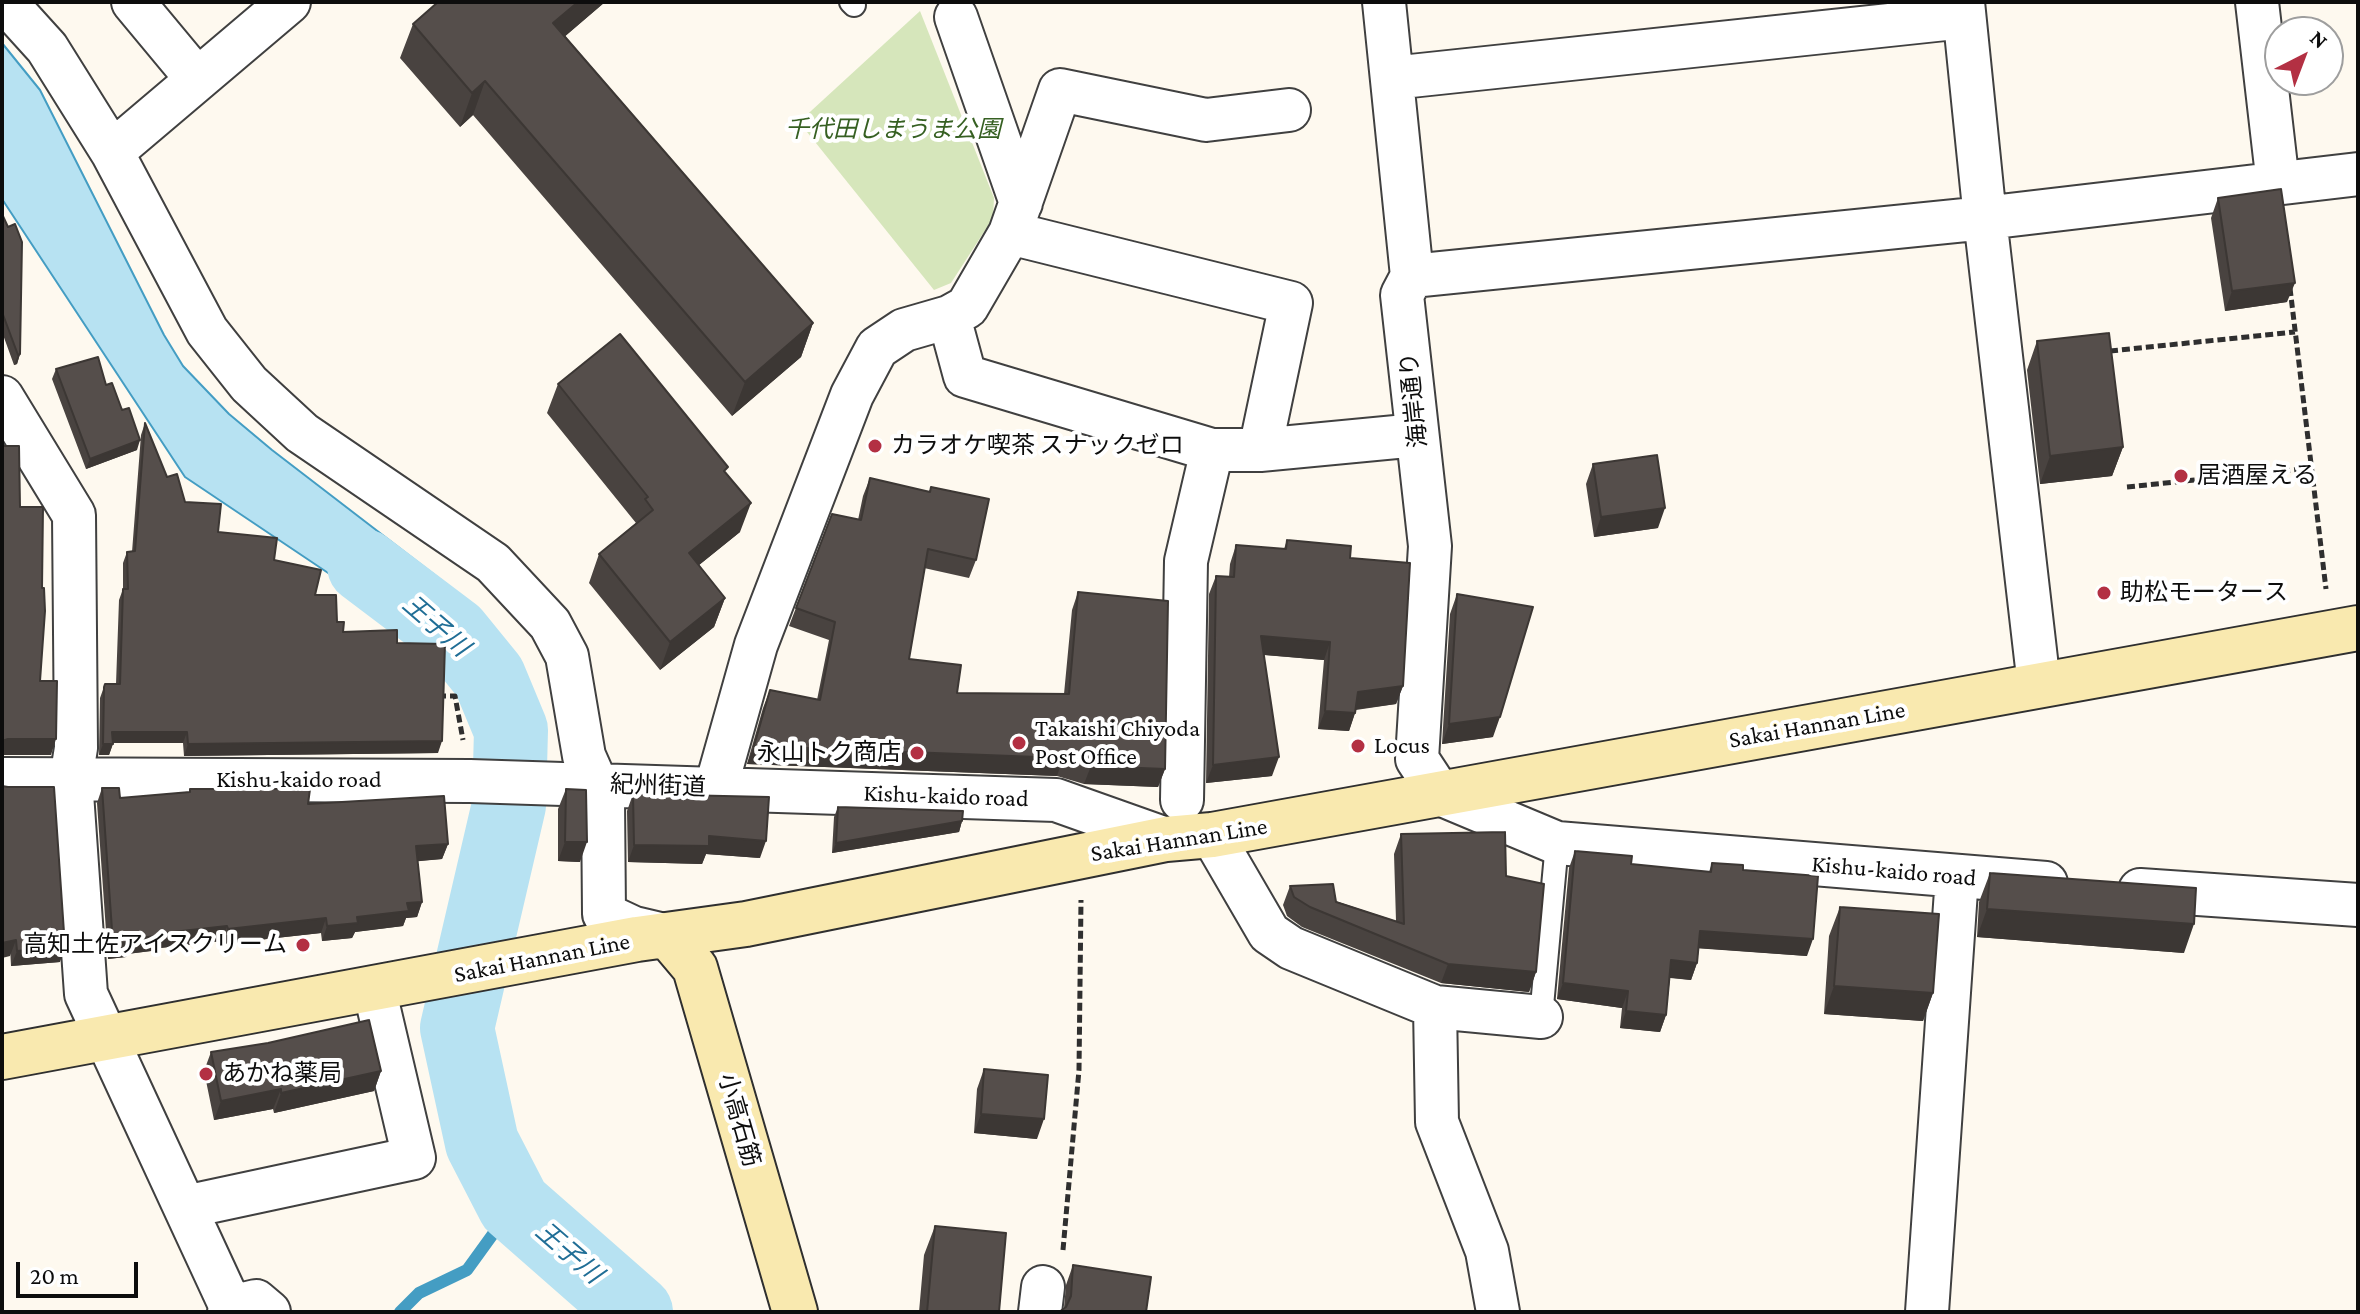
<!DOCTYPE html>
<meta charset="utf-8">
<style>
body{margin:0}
#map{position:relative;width:2360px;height:1314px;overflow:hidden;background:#fef9ef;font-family:"Crimson Pro",serif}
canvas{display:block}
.frame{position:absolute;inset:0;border:4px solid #0d0d0d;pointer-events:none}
.north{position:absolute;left:2264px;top:16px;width:80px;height:80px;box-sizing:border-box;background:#fff;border:2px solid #9e9e9e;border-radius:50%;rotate:42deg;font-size:22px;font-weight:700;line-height:32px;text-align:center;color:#0d0d0d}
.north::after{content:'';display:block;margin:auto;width:28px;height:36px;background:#b33043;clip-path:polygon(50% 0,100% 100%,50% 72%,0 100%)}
.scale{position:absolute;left:16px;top:1262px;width:122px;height:36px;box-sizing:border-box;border:4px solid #0d0d0d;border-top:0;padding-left:10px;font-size:24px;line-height:28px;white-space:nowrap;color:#0d0d0d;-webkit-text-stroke:6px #fff;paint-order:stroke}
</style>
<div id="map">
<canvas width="2360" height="1314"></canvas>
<div class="frame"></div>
<div class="north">N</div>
<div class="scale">20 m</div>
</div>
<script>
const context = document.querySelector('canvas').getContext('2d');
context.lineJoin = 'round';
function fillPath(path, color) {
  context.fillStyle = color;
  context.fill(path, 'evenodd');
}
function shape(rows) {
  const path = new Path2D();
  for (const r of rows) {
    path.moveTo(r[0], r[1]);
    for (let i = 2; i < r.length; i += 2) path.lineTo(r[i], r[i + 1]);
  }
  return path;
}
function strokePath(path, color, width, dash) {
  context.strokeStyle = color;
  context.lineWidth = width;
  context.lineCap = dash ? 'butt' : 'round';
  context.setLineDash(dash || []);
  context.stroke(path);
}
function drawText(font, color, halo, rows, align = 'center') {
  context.font = font + ' "Crimson Pro","Noto Sans JP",serif';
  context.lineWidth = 8;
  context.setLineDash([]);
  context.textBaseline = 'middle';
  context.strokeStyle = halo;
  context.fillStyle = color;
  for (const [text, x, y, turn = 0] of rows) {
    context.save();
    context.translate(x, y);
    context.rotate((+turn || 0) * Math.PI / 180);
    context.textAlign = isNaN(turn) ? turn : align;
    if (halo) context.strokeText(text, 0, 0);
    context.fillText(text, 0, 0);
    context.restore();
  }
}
fillPath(shape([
 [920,11,994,198,993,218,951,283,934,290,799,122]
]), '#d6e6bb');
const water = shape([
 [2,43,40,90,164,335,183,366,229,414,272,450,449,586,443,650,185,477,2,199,2,43]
]);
fillPath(water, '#b7e2f2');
strokePath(water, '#449dc3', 2);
strokePath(shape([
 [400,1312,419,1293,467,1270,514,1205]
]), '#449dc3', 12);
strokePath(shape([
 [364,566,454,634,489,677,511,730,509,805,457,1028,482,1143,514,1205,636,1312]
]), '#b7e2f2', 74);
const lane = shape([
 [851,2,854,5],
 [1541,1017,1557,843]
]);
const street = shape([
 [2,2,18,16,47,48,112,152,207,331,249,384,302,433,493,563,550,624,567,656,584,756,603,799,604,914,634,928,668,936],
 [133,2,197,79],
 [1384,2,1412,276,1402,295,1430,546,1417,759,1440,794,1557,843,2046,883],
 [1963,2,1985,218,2039,685],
 [2257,2,2278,184],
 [956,17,1021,203],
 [1392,78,1964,17],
 [112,152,289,2],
 [1010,233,1291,303,1260,450],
 [1412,276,1985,218,2358,174],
 [949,317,965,376,1212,450,1260,450,1417,435],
 [2,397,74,515,76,748,71,779,86,994,231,1307],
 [2,779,470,781,1056,800,1166,839],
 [720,788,720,773,756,645,852,395,877,348,904,330,949,317,967,307,1010,233,1060,90,1206,120,1289,110],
 [1182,800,1186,561,1212,450],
 [1212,835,1269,933,1291,948,1435,1007,1541,1017],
 [2140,890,2358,905],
 [1435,1007,1437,1122,1487,1251,1498,1312],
 [185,1207,414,1158,374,988],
 [229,1312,231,1307,256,1301,269,1312],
 [1040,1312,1043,1287],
 [1927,1312,1957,876]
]);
const secondary = shape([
 [668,936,695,968,795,1312],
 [2,1057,637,939,746,924,1166,839,1212,835,2358,628]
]);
strokePath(lane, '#404040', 26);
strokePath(street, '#404040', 46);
strokePath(secondary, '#2f2f2f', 48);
strokePath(shape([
 [2290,288,2326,589],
 [2110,351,2295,332],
 [2127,487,2311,468],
 [438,696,455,696,463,740],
 [1063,1250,1079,1070,1081,900]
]), '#2f2f2f', 5, [8, 4]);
strokePath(lane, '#fff', 22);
strokePath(street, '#fff', 42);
strokePath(secondary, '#f9e9af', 44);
fillPath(shape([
 [438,2,605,2,565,36,813,323,801,357,732,416,473,115,460,127,400,58,413,24],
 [2218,198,2287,302,2225,311,2211,218],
 [2,214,20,354,17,364,14,365,2,332],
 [2037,341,2123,447,2112,476,2040,484,2027,370],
 [56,369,106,385,122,410,137,450,86,469,52,379],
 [558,384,726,473,740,532,699,565,725,598,714,627,660,670,589,583,599,554,636,523,547,413],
 [145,423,167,477,185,502,218,532,274,560,315,595,337,622,343,632,397,643,438,753,184,756,183,743,113,743,109,755,99,755,100,698,105,684,116,684,119,600,123,589,123,563,127,552,132,552,141,435],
 [1593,464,1658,528,1594,537,1586,484],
 [870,478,976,560,969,578,924,568,909,659,957,693,1064,694,1072,610,1078,592,1165,769,1158,787,1084,784,1057,776,747,764,763,708,770,690,817,700,829,640,789,626,832,514,858,520,863,496],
 [1287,540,1350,558,1403,686,1396,704,1356,710,1349,731,1318,729,1324,660,1264,655,1272,776,1206,783,1209,594,1216,576,1229,577,1230,564,1236,545,1284,549],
 [1457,594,1493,737,1442,744,1450,614],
 [2,786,60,962,11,966],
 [102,788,120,798,189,792,190,789,308,804,448,844,442,859,417,861,422,902,417,917,406,918,403,926,355,932,352,938,322,941,321,933,222,944,222,941,160,948,159,950,127,954,126,957,108,959,97,803],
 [566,789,580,862,558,861,558,809],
 [633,794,760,858,706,854,702,864,628,862,627,811],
 [838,807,962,821,959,832,832,853,834,817],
 [1401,834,1506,876,1536,972,1529,992,1441,983,1302,927,1287,916,1283,905,1290,886,1396,921,1394,854],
 [1575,851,1631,864,1709,872,1712,863,1743,870,1807,956,1699,948,1697,963,1691,980,1670,978,1666,1015,1660,1032,1620,1028,1622,1008,1557,999,1569,868],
 [1990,873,2184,953,1977,937,1979,902],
 [1840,907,1933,993,1923,1021,1824,1014,1829,936],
 [211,1052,381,1071,374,1091,274,1113,273,1109,214,1120,204,1071],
 [984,1069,1037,1139,974,1133,977,1089],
 [935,1226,999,1312,919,1312,924,1255],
 [1073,1265,1146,1312,1064,1308,1066,1285]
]), '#494340');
fillPath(shape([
 [578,2,605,2,541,57,553,23],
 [485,81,473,115,460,127,472,93],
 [2295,283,2287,302,2225,311,2232,291],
 [813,323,801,357,732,416,745,382],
 [20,354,17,364,14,365,18,355],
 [140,440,137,450,86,469,90,459],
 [2123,447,2112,476,2040,484,2050,456],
 [751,503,740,532,678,582,689,553],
 [1665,508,1658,528,1594,537,1601,517],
 [725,598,714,627,660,670,670,642],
 [1261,636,1330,642,1324,660,1254,654],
 [1403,686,1396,704,1351,710,1358,692],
 [1325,711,1355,713,1349,731,1318,729],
 [1500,717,1493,737,1442,744,1449,724],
 [112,732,187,732,183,743,108,743],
 [8,739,56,739,51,755,2,755,2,741],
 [442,741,438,753,184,756,188,744],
 [103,744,113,744,109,755,99,755],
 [754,746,1063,758,1057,776,747,764],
 [1279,757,1272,776,1206,783,1213,765],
 [1091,766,1165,769,1158,787,1084,784],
 [962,821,959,832,832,853,836,843],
 [709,836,766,841,760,858,706,854,702,864,628,862,634,845],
 [565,842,587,842,580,862,558,861],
 [448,844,442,859,410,862,416,846],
 [422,902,417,917,406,918,403,926,355,932,352,938,322,941,327,926,407,903],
 [1987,909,2194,924,2184,953,1977,937],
 [326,918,321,933,222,944,228,929],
 [227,926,222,941,160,948,159,950,127,954,126,957,108,959,113,944,164,933],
 [1700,931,1813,939,1807,956,1694,948],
 [16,940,10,956,2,958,2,943],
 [65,947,60,962,11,966,17,951],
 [1671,960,1697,963,1691,980,1665,977],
 [1448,964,1536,972,1529,992,1441,983],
 [1563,983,1628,991,1622,1008,1557,999],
 [1834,986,1933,993,1923,1021,1824,1014],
 [1626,1011,1666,1015,1660,1032,1620,1028],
 [381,1071,374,1091,274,1113,281,1093],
 [281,1089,273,1109,214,1120,221,1101],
 [981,1114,1044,1119,1037,1139,974,1133]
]), '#3c3734');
const building = shape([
 [438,2,578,2,553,23,813,323,745,382,485,81,472,93,413,24,438,2],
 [2281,189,2295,283,2232,291,2218,198,2281,189],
 [2,214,8,227,15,224,22,242,20,354,18,355,2,312,2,214],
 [2109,333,2123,447,2050,456,2037,341,2109,333],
 [620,334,728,467,724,471,751,503,689,553,725,598,670,642,599,554,653,510,645,499,648,497,558,384,620,334],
 [98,357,106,385,112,383,122,410,129,408,140,440,90,459,56,369,98,357],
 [145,423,167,477,177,474,185,502,221,504,218,532,277,538,274,560,321,570,315,595,336,595,337,622,344,622,343,632,397,630,397,643,445,644,442,741,188,744,187,732,112,732,113,744,103,744,104,687,105,684,120,684,123,589,128,589,127,552,135,551,145,423],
 [2,446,19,446,20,507,43,507,42,588,44,588,45,611,40,681,57,681,56,739,8,739,2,741,2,446],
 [1657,455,1665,508,1601,517,1593,464,1657,455],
 [870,478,930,492,931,487,989,499,976,560,928,549,909,659,961,665,957,693,1069,694,1078,592,1168,601,1165,769,1091,766,1063,758,754,746,770,690,820,700,835,622,796,608,832,514,861,520,870,478],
 [1287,540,1351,546,1350,558,1410,563,1403,686,1358,692,1355,713,1325,711,1330,642,1261,636,1279,757,1213,765,1216,576,1234,577,1236,545,1286,549,1287,540],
 [1457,594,1533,607,1500,717,1449,724,1457,594],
 [2,786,8,787,54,787,65,947,17,951,16,940,2,943,2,786],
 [102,788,119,788,120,798,190,792,190,789,310,789,308,804,444,796,448,844,416,846,422,902,407,903,409,911,357,917,358,923,327,926,326,918,228,929,227,926,164,933,164,935,131,939,131,942,113,944,102,788],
 [566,789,586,790,587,842,565,842,566,789],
 [633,794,769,797,766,841,709,836,709,846,634,845,633,794],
 [838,807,963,811,962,821,836,843,838,807],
 [1505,832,1506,876,1544,884,1536,972,1448,964,1310,907,1294,897,1290,886,1333,884,1336,902,1404,924,1401,834,1505,832],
 [1575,851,1632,856,1631,864,1711,872,1712,863,1743,865,1743,870,1818,876,1813,939,1700,931,1697,963,1671,960,1666,1015,1626,1011,1628,991,1563,983,1575,851],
 [1990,873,2196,888,2194,924,1987,909,1990,873],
 [1840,907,1939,914,1933,993,1834,986,1840,907],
 [369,1020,381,1071,281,1093,281,1089,221,1101,211,1052,268,1043,369,1020],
 [984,1069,1048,1075,1044,1119,981,1114,984,1069],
 [935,1226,1006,1233,999,1312,927,1312,935,1226],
 [1073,1265,1151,1277,1146,1312,1059,1312,1066,1307,1071,1296,1073,1265]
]);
fillPath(building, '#554e4b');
strokePath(building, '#3c3734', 2);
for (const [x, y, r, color] of [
 [875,446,8,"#b33043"],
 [2181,476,8,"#b33043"],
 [2104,593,8,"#b33043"],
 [1019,743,8,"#b33043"],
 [1358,746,8,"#b33043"],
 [917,753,8,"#b33043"],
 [303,945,8,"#b33043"],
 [206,1074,8,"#b33043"]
]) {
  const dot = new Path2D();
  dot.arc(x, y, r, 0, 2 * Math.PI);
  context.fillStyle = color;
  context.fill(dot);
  strokePath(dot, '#fff', 3);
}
drawText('italic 24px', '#366022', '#fff', [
 ["千代田しまうま公園",893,130]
]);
drawText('24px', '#0d0d0d', '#fff', [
 ["海岸通り",1414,400,-96],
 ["Sakai Hannan Line",1817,725,-10],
 ["Kishu-kaido road",299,780],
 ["紀州街道",658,786,2],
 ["Kishu-kaido road",946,796,2],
 ["Sakai Hannan Line",1179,840,-9],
 ["Kishu-kaido road",1894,871,5],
 ["Sakai Hannan Line",542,958,-11],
 ["小高石筋",739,1120,74]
]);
drawText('24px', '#0d0d0d', '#fff', [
 ["カラオケ喫茶 スナックゼロ",891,446],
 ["居酒屋える",2197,476],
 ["助松モータース",2120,593],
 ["Takaishi Chiyoda",1035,729],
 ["Post Office",1035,757],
 ["Locus",1374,746],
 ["永山トク商店",901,753,"right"],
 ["高知土佐アイスクリーム",287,945,"right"],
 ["あかね薬局",222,1074]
], 'left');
drawText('italic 26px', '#206e96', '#fff', [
 ["王子川",436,626,41],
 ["王子川",569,1253,41]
]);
</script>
